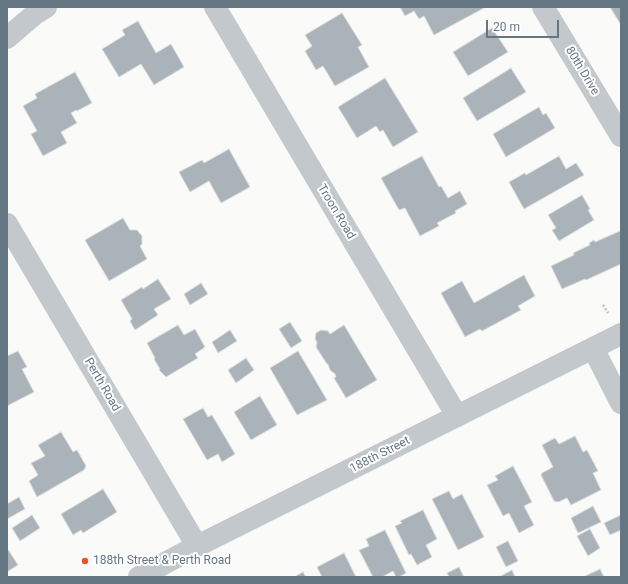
<!DOCTYPE html>
<style>
body{margin:0}
#map{position:relative;width:628px;height:584px;overflow:hidden;background:#fafaf8;font-family:Roboto,sans-serif}
canvas{display:block}
.frame{position:absolute;inset:0;border:8px solid #657683;pointer-events:none}
.scale{position:absolute;left:486px;top:20px;width:73px;height:18px;box-sizing:border-box;border:2px solid #657683;border-top:0;padding-left:5px;font-size:12px;line-height:14px;white-space:nowrap;color:#657683;-webkit-text-stroke:3px #fff;paint-order:stroke}
</style>
<div id="map">
<canvas width="628" height="584"></canvas>
<div class="frame"></div>
<div class="scale">20 m</div>
</div>
<script>
const context = document.querySelector('canvas').getContext('2d');
context.lineJoin = 'round';
function fillPath(path, color) {
  context.fillStyle = color;
  context.fill(path, 'evenodd');
}
function shape(rows) {
  const path = new Path2D();
  for (const r of rows) {
    path.moveTo(r[0], r[1]);
    for (let i = 2; i < r.length; i += 2) path.lineTo(r[i], r[i + 1]);
  }
  return path;
}
function strokePath(path, color, width, dash) {
  context.strokeStyle = color;
  context.lineWidth = width;
  context.lineCap = dash ? 'butt' : 'round';
  context.setLineDash(dash || []);
  context.stroke(path);
}
function drawText(font, color, halo, rows, align = 'center') {
  context.font = font + ' Roboto,sans-serif';
  context.lineWidth = 4;
  context.setLineDash([]);
  context.textBaseline = 'middle';
  context.strokeStyle = halo;
  context.fillStyle = color;
  for (const [text, x, y, turn = 0] of rows) {
    context.save();
    context.translate(x, y);
    context.rotate((+turn || 0) * Math.PI / 180);
    context.textAlign = isNaN(turn) ? turn : align;
    if (halo) context.strokeText(text, 0, 0);
    context.fillText(text, 0, 0);
    context.restore();
  }
}
const building = shape([
 [400,7,483,7,484,8,434,35,424,16,419,19,414,11,405,16,400,7],
 [610,7,621,7,621,25,610,7],
 [342,13,362,45,358,47,369,67,335,86,323,66,316,70,305,51,312,46,305,35,342,13],
 [138,21,156,53,171,44,184,67,154,85,141,64,119,77,102,49,125,35,122,30,138,21],
 [492,28,508,52,468,76,453,52,492,28],
 [511,68,526,92,477,121,463,98,511,68],
 [75,72,92,103,77,111,76,110,71,113,77,123,61,132,67,143,43,156,31,134,37,131,23,106,37,98,35,94,75,72],
 [385,78,418,132,393,147,383,130,380,132,376,126,357,138,338,107,385,78],
 [539,107,543,115,546,113,555,128,506,157,493,134,539,107],
 [229,149,250,187,221,203,209,181,190,192,179,172,202,160,204,163,229,149],
 [422,156,439,187,441,186,448,198,460,191,467,204,455,211,456,213,437,223,439,226,420,236,405,208,399,210,381,178,422,156],
 [559,156,566,169,576,163,584,175,524,209,509,182,525,173,526,175,559,156],
 [582,195,590,209,588,210,594,220,559,241,552,230,556,228,548,215,582,195],
 [123,218,130,230,137,230,142,236,142,244,140,246,147,259,109,281,85,240,123,218],
 [620,231,621,234,621,264,586,280,585,279,562,289,551,266,574,255,573,253,590,245,589,243,594,240,595,242,620,231],
 [524,275,535,296,518,306,521,310,482,331,480,329,465,337,441,293,462,281,474,303,524,275],
 [158,279,171,299,154,309,158,315,135,330,130,321,132,319,121,300,142,287,143,289,158,279],
 [201,283,208,294,190,305,184,294,201,283],
 [290,322,302,341,291,348,279,329,290,322],
 [178,325,184,335,195,329,205,347,195,354,198,358,166,377,159,370,160,369,154,359,155,358,147,343,178,325],
 [344,325,377,380,346,398,334,378,336,377,335,374,330,370,328,364,327,364,316,347,317,342,315,339,316,333,321,330,328,331,330,334,344,325],
 [230,330,237,341,218,353,212,342,230,330],
 [18,351,27,367,22,369,34,392,7,406,7,356,18,351],
 [298,351,327,400,297,415,270,368,298,351],
 [246,358,254,370,236,383,228,370,246,358],
 [260,396,277,425,251,440,234,412,260,396],
 [203,408,208,417,212,415,235,454,222,462,218,454,207,460,183,419,203,408],
 [61,432,73,452,77,450,86,466,84,470,37,497,29,481,38,475,31,463,45,456,38,445,61,432],
 [575,436,583,452,587,450,598,471,593,473,601,490,571,505,567,498,558,502,554,501,541,475,542,473,553,467,542,445,555,438,559,444,575,436],
 [513,466,532,502,524,506,534,525,519,533,509,513,503,516,487,485,498,480,495,476,513,466],
 [103,489,117,512,83,533,81,530,73,535,61,514,103,489],
 [449,491,453,499,462,494,484,537,458,550,432,499,449,491],
 [19,497,25,509,7,519,7,504,19,497],
 [593,506,601,522,578,533,571,518,593,506],
 [423,510,437,539,426,545,432,557,417,565,411,554,409,555,395,526,402,523,400,521,423,510],
 [32,515,40,528,20,541,12,528,32,515],
 [621,515,621,530,610,535,604,523,621,515],
 [590,529,600,548,588,556,577,536,590,529],
 [385,530,406,573,399,577,396,577,393,571,382,577,373,577,359,550,369,546,366,539,385,530],
 [508,541,518,561,506,567,496,547,508,541],
 [7,548,18,565,7,572,7,548],
 [344,553,356,577,322,577,317,567,344,553],
 [459,567,464,577,449,577,447,573,459,567],
 [600,569,604,577,583,577,600,569],
 [512,570,515,577,499,577,512,570],
 [303,572,306,577,294,577,303,572]
]);
fillPath(building, '#aab3b9');
strokePath(building, '#dcdcda', 1);
strokePath(shape([
 [603,305,608,313]
]), '#bbbfc2', 2.5, [2, 2]);
strokePath(shape([
 [215,7,457,416],
 [543,7,621,136],
 [7,38,35,14,46,7],
 [7,224,197,546],
 [593,348,621,403]
]), '#c3c8cc', 22);
strokePath(shape([
 [139,577,197,546,621,334]
]), '#c3c8cc', 22);
for (const [x, y, r, color] of [
 [85,561,4,"#e4572e"]
]) {
  const dot = new Path2D();
  dot.arc(x, y, r, 0, 2 * Math.PI);
  context.fillStyle = color;
  context.fill(dot);
  strokePath(dot, '#fff', 1.5);
}
drawText('12px', '#657683', '#fff', [
 ["80th Drive",582,71,59],
 ["Troon Road",336,212,59],
 ["Perth Road",102,385,60],
 ["188th Street",380,455,-27]
]);
drawText('12px', '#657683', '#fff', [
 ["188th Street & Perth Road",93,561]
], 'left');
</script>
